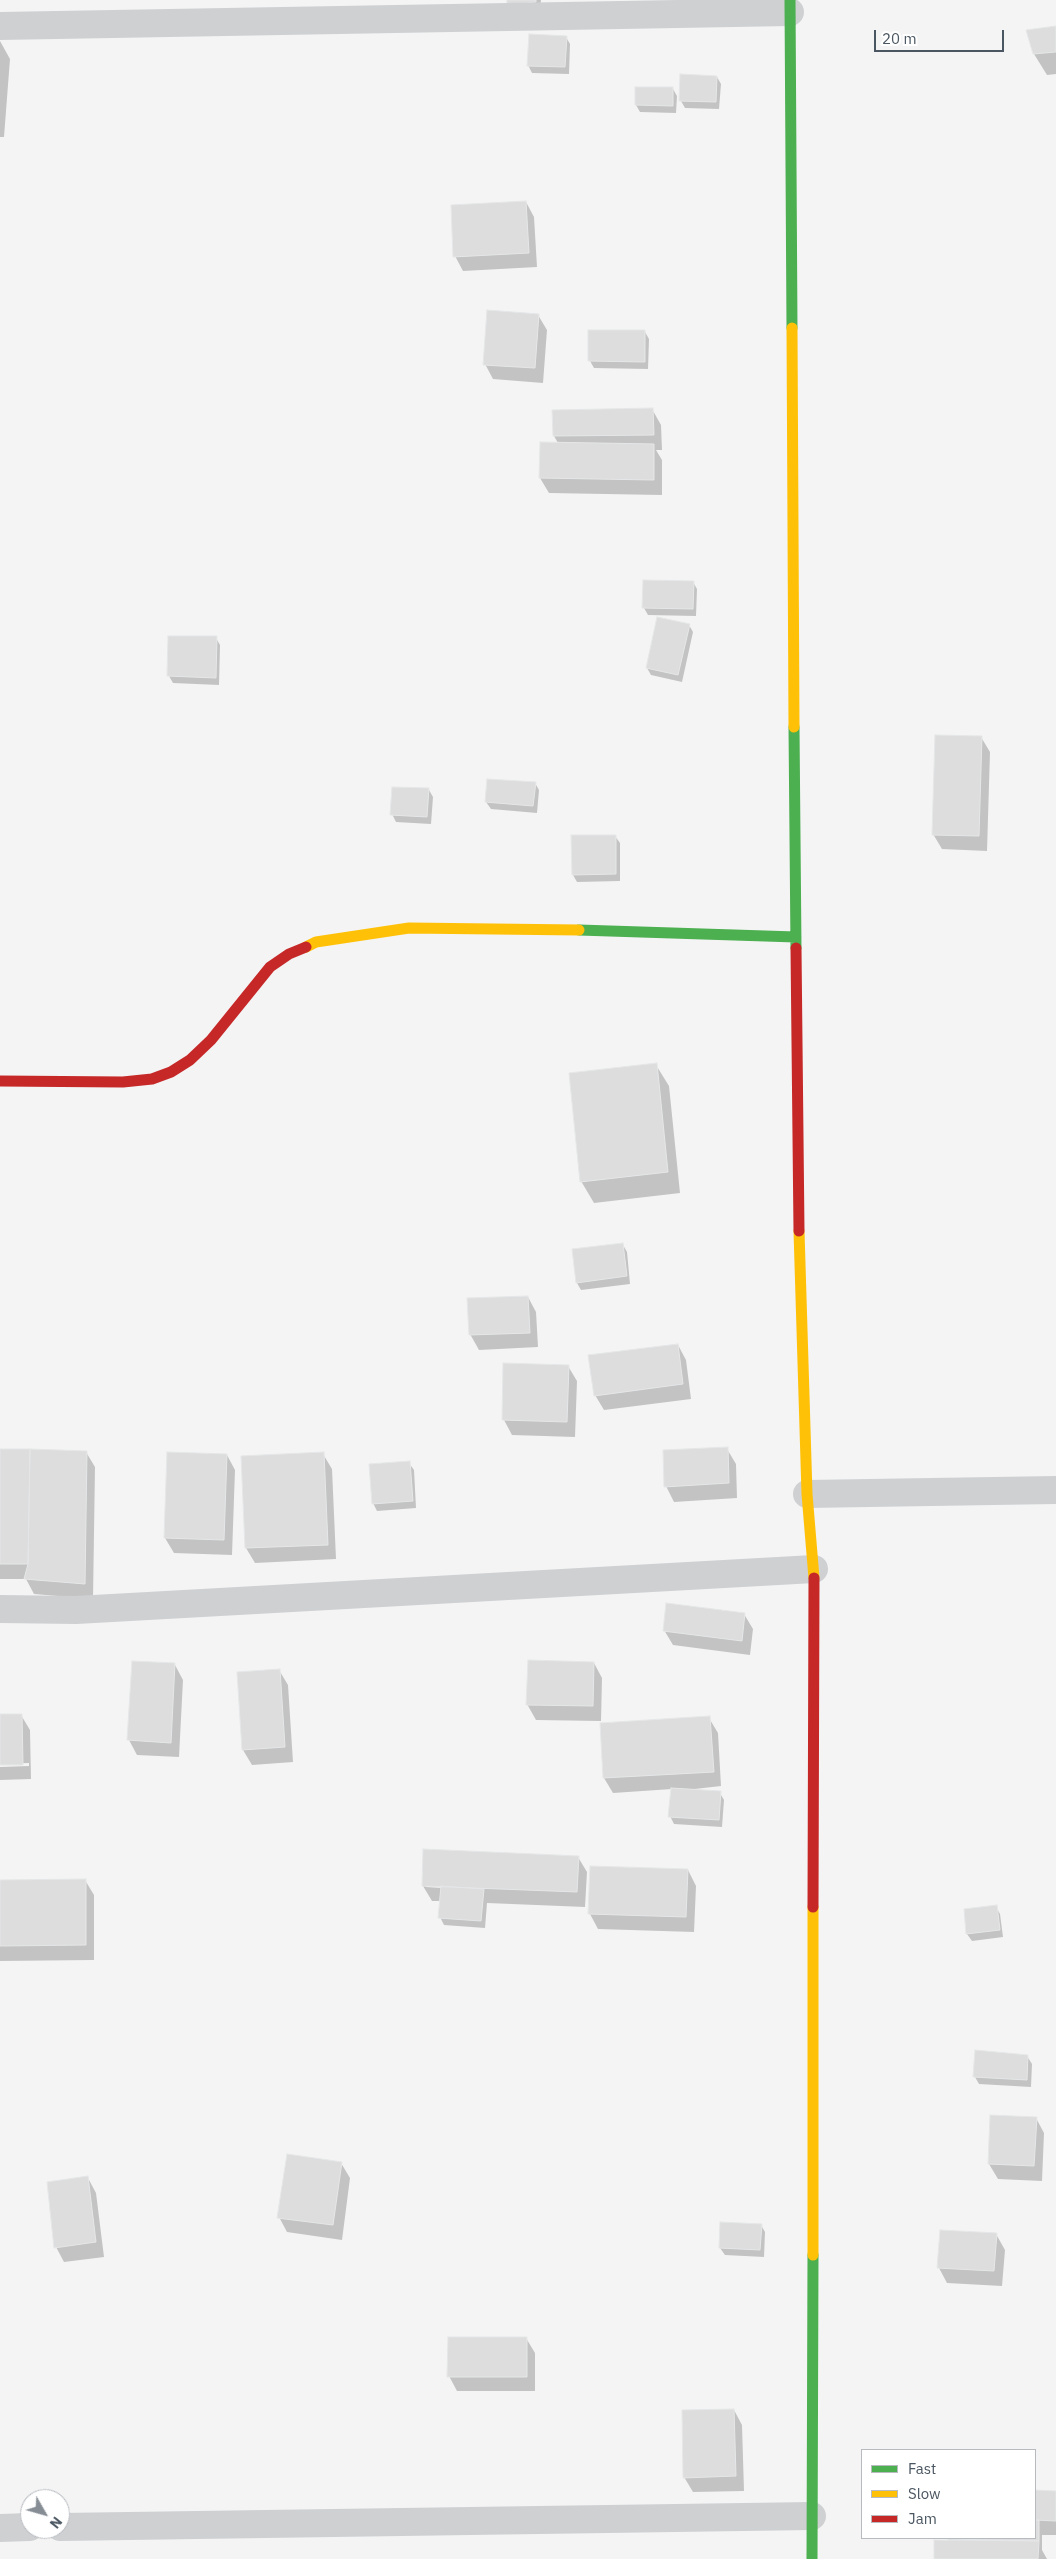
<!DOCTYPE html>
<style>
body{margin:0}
#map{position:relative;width:1056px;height:2559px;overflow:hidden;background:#f4f4f4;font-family:"IBM Plex Sans",sans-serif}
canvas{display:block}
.legend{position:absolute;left:861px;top:2449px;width:175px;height:90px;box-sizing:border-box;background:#fff;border:1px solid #b7bbc0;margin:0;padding:6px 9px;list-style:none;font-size:15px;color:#4a5661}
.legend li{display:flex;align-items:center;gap:10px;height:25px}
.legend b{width:25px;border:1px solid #b7bbc0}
.north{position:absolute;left:20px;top:2489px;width:50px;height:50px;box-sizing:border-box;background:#fff;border:1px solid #b7bbc0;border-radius:50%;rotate:128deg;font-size:14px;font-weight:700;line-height:20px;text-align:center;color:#4a5661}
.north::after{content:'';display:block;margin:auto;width:18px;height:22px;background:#868d94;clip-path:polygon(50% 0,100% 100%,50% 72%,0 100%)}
.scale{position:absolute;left:874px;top:30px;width:130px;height:22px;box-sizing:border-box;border:2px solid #4a5661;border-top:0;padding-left:6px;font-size:15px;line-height:18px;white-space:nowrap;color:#4a5661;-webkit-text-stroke:4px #fff;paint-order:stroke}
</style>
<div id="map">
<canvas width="1056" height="2559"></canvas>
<ul class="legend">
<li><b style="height:6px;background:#4caf50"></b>Fast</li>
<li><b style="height:6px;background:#ffc107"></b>Slow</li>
<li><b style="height:6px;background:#c62828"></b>Jam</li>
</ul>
<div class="north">N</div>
<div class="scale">20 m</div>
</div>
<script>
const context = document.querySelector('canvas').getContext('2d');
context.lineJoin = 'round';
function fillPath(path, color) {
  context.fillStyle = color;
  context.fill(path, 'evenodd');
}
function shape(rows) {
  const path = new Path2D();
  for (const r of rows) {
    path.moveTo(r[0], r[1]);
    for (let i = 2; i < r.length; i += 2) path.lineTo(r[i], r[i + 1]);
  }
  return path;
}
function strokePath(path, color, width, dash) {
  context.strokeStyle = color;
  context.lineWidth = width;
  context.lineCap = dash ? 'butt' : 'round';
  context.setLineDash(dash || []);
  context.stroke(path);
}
fillPath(shape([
 [508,0,541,0,540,9],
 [1056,27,1056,74,1047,75,1034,54],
 [566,37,570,44,569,74,532,73,528,65],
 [0,41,10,59,4,137,0,137],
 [717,77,721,84,719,109,685,108,681,101],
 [673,89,677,96,676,113,640,112,636,105],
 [526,202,534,217,537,267,463,271,455,256],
 [538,315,547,330,543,383,493,379,485,364],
 [645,332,649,339,648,369,594,368,590,361],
 [652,409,661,425,662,450,656,450,662,460,662,495,549,493,540,478,558,443,554,436],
 [693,582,697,589,696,616,648,615,644,608],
 [689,625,693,632,682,682,651,675,647,668],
 [169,637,216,638,220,645,219,685,173,683,169,676],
 [981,737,990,752,987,851,942,849,933,834],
 [535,783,539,790,537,813,491,809,486,802],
 [429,790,433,797,431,824,396,822,392,814],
 [615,836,620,843,620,881,577,882,573,875],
 [656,1065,669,1086,680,1193,594,1203,581,1181],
 [623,1245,627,1252,630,1284,581,1290,577,1283],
 [528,1297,536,1312,538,1347,479,1350,470,1334],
 [678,1345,686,1360,691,1399,604,1410,595,1395],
 [505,1364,568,1366,577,1381,575,1437,512,1435,504,1420],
 [727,1449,736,1464,737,1498,674,1502,666,1486],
 [0,1450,86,1452,95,1467,93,1599,34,1594,26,1579,0,1579],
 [323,1454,332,1469,336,1559,255,1563,246,1548],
 [227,1455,235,1470,232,1555,174,1553,165,1538],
 [409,1463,414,1470,416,1508,377,1511,373,1503],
 [744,1614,753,1629,750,1655,673,1645,664,1630],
 [594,1663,602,1678,601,1721,536,1720,527,1704],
 [175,1665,183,1680,179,1757,137,1755,129,1740],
 [279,1670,288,1685,293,1762,252,1765,243,1750],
 [21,1715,30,1730,31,1779,0,1780,0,1767,29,1766,29,1763,0,1764,0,1716],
 [709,1718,718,1733,721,1786,686,1790,720,1793,724,1800,722,1827,674,1824,670,1816,672,1789,613,1793,604,1778],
 [425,1850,578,1857,587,1872,585,1907,487,1903,485,1928,444,1925,440,1917,441,1901,432,1901,423,1886],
 [426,1885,443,1885,443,1888,426,1887],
 [688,1870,696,1886,694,1932,598,1929,590,1914],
 [85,1880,94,1895,94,1960,0,1961,0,1881],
 [996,1907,1000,1914,1003,1937,972,1941,967,1934],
 [1027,2056,1032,2064,1031,2087,979,2084,975,2077],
 [1036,2118,1044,2133,1042,2181,998,2179,989,2164],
 [341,2163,350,2178,342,2240,287,2232,279,2217],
 [88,2178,96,2193,104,2257,64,2262,56,2247],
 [761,2225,765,2232,764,2257,725,2255,720,2248],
 [996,2234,1005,2250,1002,2286,947,2283,939,2268],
 [526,2338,535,2353,535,2391,457,2391,449,2376],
 [734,2410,742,2425,744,2491,693,2492,684,2477],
 [1035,2492,1056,2493,1056,2535,1042,2535,1042,2550,1047,2559,936,2559,949,2542,948,2538,1035,2538]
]), '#0003');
const building = shape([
 [507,0,536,0,536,2,507,5,507,0],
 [1056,26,1056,52,1033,54,1026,30,1056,26],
 [529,34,567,36,565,67,527,66,529,34],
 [680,74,717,76,716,102,679,101,680,74],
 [635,87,673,87,673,106,635,105,635,87],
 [526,201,529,253,453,257,451,205,526,201],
 [487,310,539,314,535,368,483,365,487,310],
 [588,330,645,330,645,362,588,361,588,330],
 [653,408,654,435,553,436,552,410,653,408],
 [540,442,654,444,654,480,539,478,540,442],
 [643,580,694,581,693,609,642,608,643,580],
 [657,617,690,624,678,675,646,668,657,617],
 [168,636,217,636,216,678,167,676,168,636],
 [935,735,982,736,979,836,932,835,935,735],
 [487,779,536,782,533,806,485,802,487,779],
 [392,787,429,788,427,817,390,815,392,787],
 [571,835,616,835,616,874,572,875,571,835],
 [657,1063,668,1172,580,1182,569,1073,657,1063],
 [623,1243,627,1276,576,1283,572,1249,623,1243],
 [528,1296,530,1333,469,1335,467,1298,528,1296],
 [678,1344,683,1384,594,1396,588,1355,678,1344],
 [503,1363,569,1365,567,1422,502,1420,503,1363],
 [728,1447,729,1483,664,1487,663,1450,728,1447],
 [0,1449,30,1449,28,1564,0,1564,0,1449],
 [30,1449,87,1451,85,1584,24,1579,28,1564,30,1449],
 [167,1452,227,1454,224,1540,164,1538,167,1452],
 [324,1452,328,1545,245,1548,241,1456,324,1452],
 [410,1461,413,1501,372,1504,369,1464,410,1461],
 [666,1603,745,1613,742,1641,663,1631,666,1603],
 [528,1660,594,1662,593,1706,526,1705,528,1660],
 [132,1661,175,1663,171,1743,127,1740,132,1661],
 [280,1669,285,1747,242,1750,237,1672,280,1669],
 [0,1714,22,1714,23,1765,0,1765,0,1714],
 [710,1716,714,1772,603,1778,600,1723,710,1716],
 [671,1788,721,1791,719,1820,668,1817,671,1788],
 [423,1849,579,1856,577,1892,422,1886,423,1849],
 [590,1866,688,1869,686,1917,588,1914,590,1866],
 [86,1879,86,1945,0,1946,0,1880,86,1879],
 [441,1886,484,1889,481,1921,438,1918,441,1886],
 [997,1905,1000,1930,966,1934,964,1909,997,1905],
 [975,2050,1028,2055,1027,2080,973,2077,975,2050],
 [990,2115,1037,2117,1034,2166,988,2164,990,2115],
 [287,2154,342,2162,333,2225,277,2218,287,2154],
 [88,2176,96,2242,54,2248,47,2182,88,2176],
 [720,2222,762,2224,760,2250,719,2248,720,2222],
 [940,2230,997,2233,994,2271,937,2268,940,2230],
 [448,2337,527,2337,527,2377,447,2377,448,2337],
 [734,2409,736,2476,683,2478,682,2410,734,2409],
 [1035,2490,1056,2491,1056,2521,1035,2520,1035,2490],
 [1035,2520,1039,2520,1039,2541,947,2539,1035,2538,1035,2520],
 [934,2540,1039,2541,1038,2559,934,2559,934,2540]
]);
fillPath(building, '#ddddde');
strokePath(building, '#e5e6e7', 1);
strokePath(shape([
 [0,26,790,12],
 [807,1494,1056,1490],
 [0,1609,76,1610,814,1569],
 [60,2527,812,2516],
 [0,2528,30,2527]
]), '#ced0d2', 28);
strokePath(shape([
 [790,0,792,328],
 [794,727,796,948],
 [579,930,796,937],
 [812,2559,813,2255]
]), '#4caf50', 11);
strokePath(shape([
 [792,328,794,727],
 [306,947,316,942,409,928,579,930],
 [799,1231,807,1494,814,1578],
 [813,2255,813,1907]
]), '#ffc107', 11);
strokePath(shape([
 [796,948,799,1231],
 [0,1081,123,1082,152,1079,171,1072,190,1060,211,1040,270,967,289,954,306,947],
 [813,1907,814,1578]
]), '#c62828', 11);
</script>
